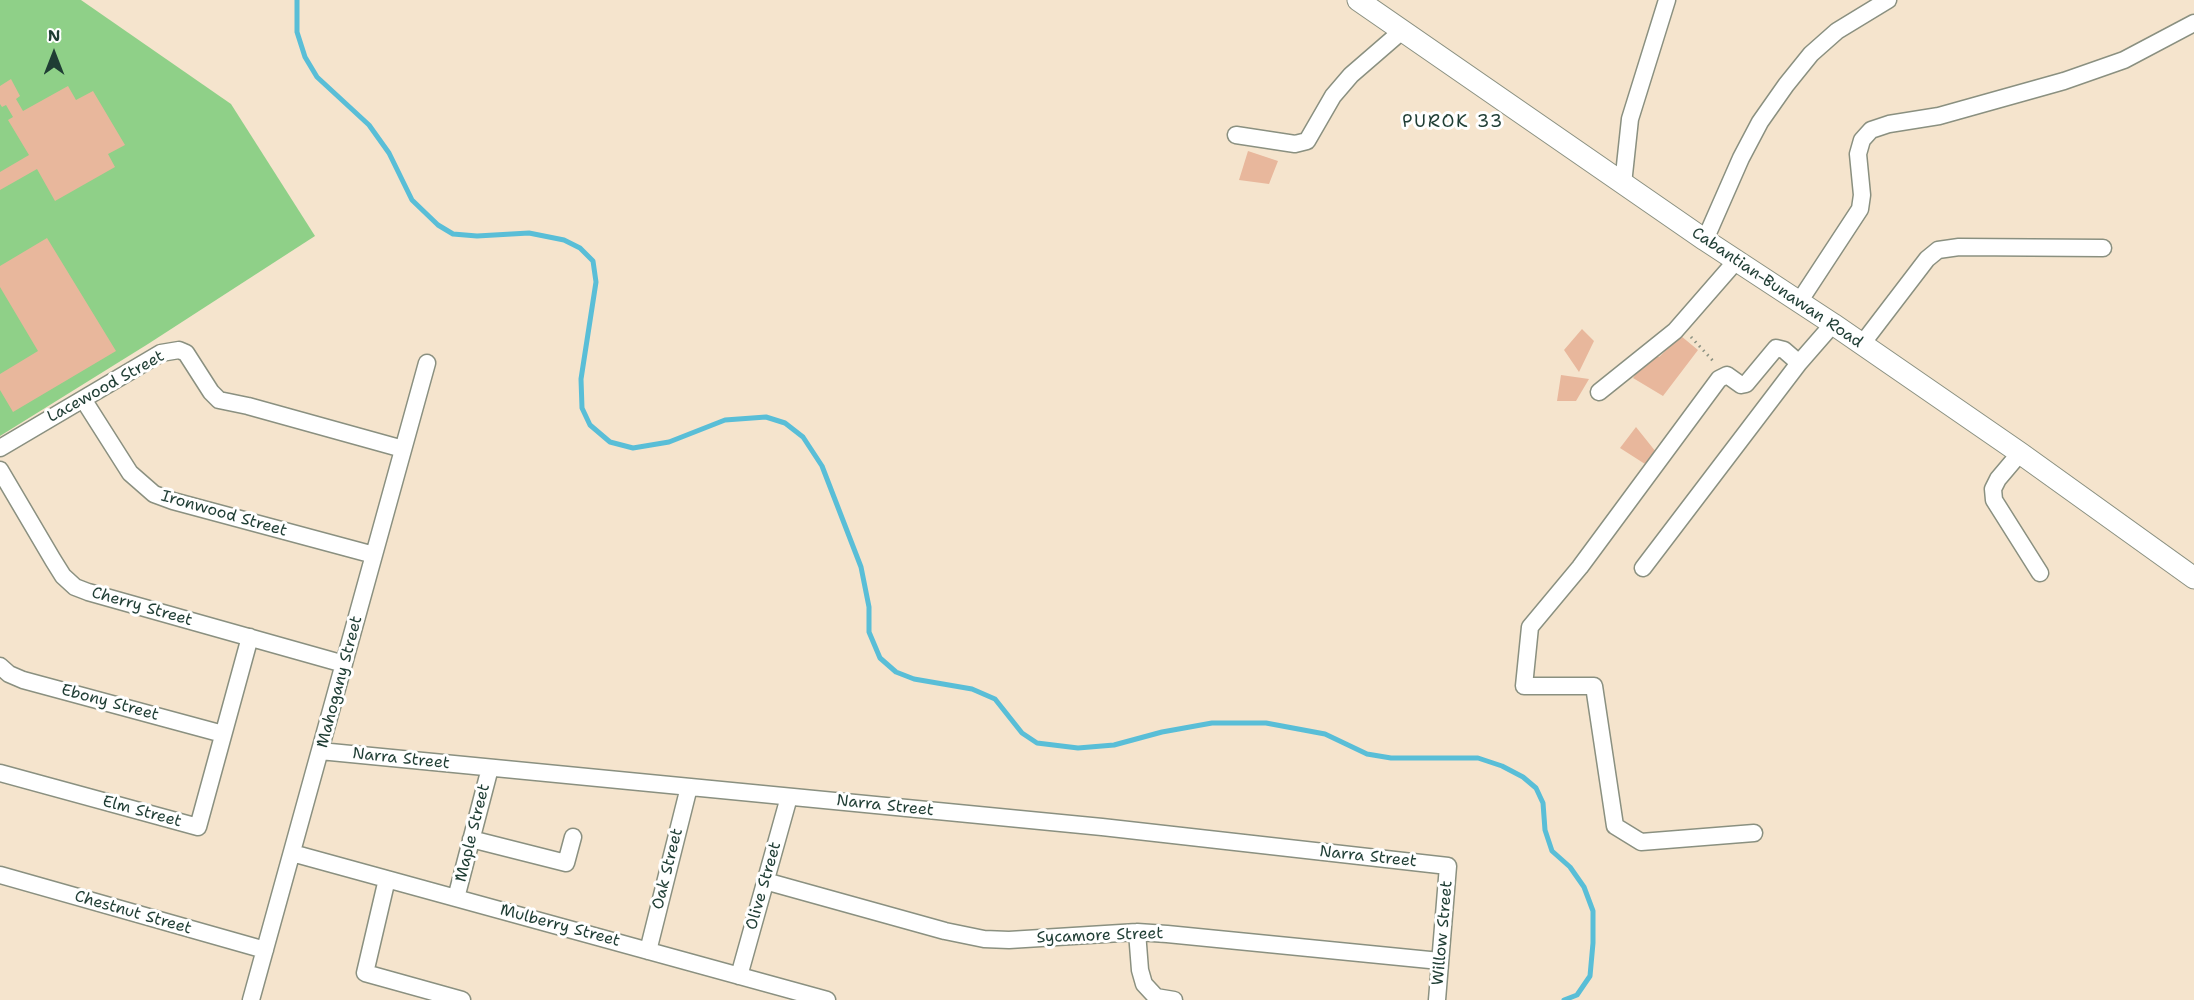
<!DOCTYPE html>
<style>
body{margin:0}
#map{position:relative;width:2194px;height:1000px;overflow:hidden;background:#f5e4cd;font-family:"Shantell Sans",sans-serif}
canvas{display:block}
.north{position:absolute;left:24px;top:24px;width:60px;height:60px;-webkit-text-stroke:4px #fff;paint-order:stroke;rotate:0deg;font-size:16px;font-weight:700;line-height:24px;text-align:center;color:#1f3d34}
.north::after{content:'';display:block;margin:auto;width:21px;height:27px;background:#1f3d34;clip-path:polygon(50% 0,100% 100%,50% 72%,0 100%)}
</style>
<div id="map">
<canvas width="2194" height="1000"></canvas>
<div class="north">N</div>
</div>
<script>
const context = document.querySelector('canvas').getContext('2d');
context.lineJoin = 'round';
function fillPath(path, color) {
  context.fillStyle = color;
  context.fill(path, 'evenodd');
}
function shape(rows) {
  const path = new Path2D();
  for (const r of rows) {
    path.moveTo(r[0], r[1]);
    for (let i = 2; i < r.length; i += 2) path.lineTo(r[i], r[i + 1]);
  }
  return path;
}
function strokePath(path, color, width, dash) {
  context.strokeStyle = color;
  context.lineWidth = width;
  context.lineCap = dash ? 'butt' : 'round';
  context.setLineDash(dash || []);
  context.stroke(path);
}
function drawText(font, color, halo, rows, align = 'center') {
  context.font = font + ' "Shantell Sans",sans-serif';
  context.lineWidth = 6;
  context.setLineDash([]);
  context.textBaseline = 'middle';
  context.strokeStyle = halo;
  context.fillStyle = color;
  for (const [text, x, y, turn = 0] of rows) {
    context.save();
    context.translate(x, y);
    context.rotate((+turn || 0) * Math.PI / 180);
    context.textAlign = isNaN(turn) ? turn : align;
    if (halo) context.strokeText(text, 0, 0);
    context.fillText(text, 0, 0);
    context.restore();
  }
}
fillPath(shape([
 [0,0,81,0,231,104,315,236,148,344,0,436]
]), '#8fd088');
strokePath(shape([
 [297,0,297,32,305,57,317,77,369,125,389,153,412,200,438,225,453,234,477,236,529,233,564,240,580,248,593,261,596,282,581,379,582,408,590,425,610,442,633,448,669,442,725,420,766,417,785,423,803,437,822,466,861,567,869,607,869,632,880,658,896,672,914,679,972,689,995,699,1022,733,1037,743,1078,748,1114,745,1162,732,1212,723,1266,723,1325,734,1367,754,1391,758,1478,758,1502,766,1523,777,1536,788,1543,803,1545,830,1552,851,1570,867,1584,887,1593,911,1593,943,1590,976,1577,995,1564,1000]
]), '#59bed7', 5);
fillPath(shape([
 [11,79,20,96,16,99,23,111,68,86,76,100,93,91,125,145,108,154,115,167,55,201,37,169,0,190,0,172,29,155,8,120,13,117,6,105,2,107,0,104,0,86],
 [1248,151,1278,161,1269,184,1239,180],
 [47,238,116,351,13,412,0,390,0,374,38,351,0,287,0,266],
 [1582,329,1594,341,1579,372,1564,350],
 [1681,336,1698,350,1663,396,1633,378,1652,352,1659,357],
 [1561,375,1589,379,1576,401,1557,401],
 [1636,427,1656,452,1645,464,1620,448]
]), '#e8b79c');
const minor = shape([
 [1236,135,1295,144,1307,141,1333,96,1351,75,1403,30],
 [1623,184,1630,119,1667,0],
 [1705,240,1741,158,1760,122,1786,85,1811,54,1837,31,1888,0],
 [1799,302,1860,209,1862,195,1858,154,1862,140,1871,130,1889,124,1939,116,2064,81,2124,60,2194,23],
 [1862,344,1927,259,1938,250,1959,247,2103,248],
 [1599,392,1675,331,1736,261],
 [83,399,130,473,154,494,173,501,374,555],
 [0,448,161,353,179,350,186,353,211,392,219,400,248,406,403,449],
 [2020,453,1998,479,1993,489,1994,500,2040,573],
 [0,470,53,560,63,576,75,587,88,592,344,664],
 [1643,568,1799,363,1833,324],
 [0,666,9,674,23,680,223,734],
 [320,751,1102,827,1448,866,1437,1000],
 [0,773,198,827,250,637],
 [1754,833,1641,842,1615,826,1594,686,1524,686,1530,627,1580,567,1719,379,1727,375,1741,385,1746,384,1776,348,1784,350,1799,363],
 [471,839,566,863,573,837],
 [292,853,827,1000],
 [0,875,265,950],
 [387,879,365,973,462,1000],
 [765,881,945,931,984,939,1009,940,1137,932,1167,934,1440,961],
 [456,898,490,768],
 [1137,932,1140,970,1144,984,1156,997,1174,1000],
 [648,951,689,787],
 [739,976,789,797],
 [251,1000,427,363]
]);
const major = shape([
 [1358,0,1705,240,1833,324,2020,453,2194,578]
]);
strokePath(minor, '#8a9080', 19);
strokePath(major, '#8a9080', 23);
strokePath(shape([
 [1691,337,1715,363]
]), '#8a9080', 3, [1.5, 4.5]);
strokePath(minor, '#fff', 16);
strokePath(major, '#fff', 21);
drawText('16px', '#1f3d34', '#fff', [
 ["Cabantian-Bunawan Road",1777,288,34],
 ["Lacewood Street",106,387,-29],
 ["Ironwood Street",224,514,16],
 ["Cherry Street",142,607,16],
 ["Mahogany Street",340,682,-75],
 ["Ebony Street",110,703,15],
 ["Narra Street",401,759,6],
 ["Narra Street",885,806,6],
 ["Elm Street",142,812,15],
 ["Maple Street",473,833,-76],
 ["Narra Street",1368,857,6],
 ["Oak Street",668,869,-76],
 ["Olive Street",764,886,-74],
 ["Chestnut Street",133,913,16],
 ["Mulberry Street",560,926,15],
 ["Willow Street",1443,933,-85],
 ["Sycamore Street",1100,936,-2]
]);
context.letterSpacing = '1.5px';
drawText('18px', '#1f3d34', '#fff', [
 ["PUROK 33",1453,122]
]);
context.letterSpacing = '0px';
</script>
